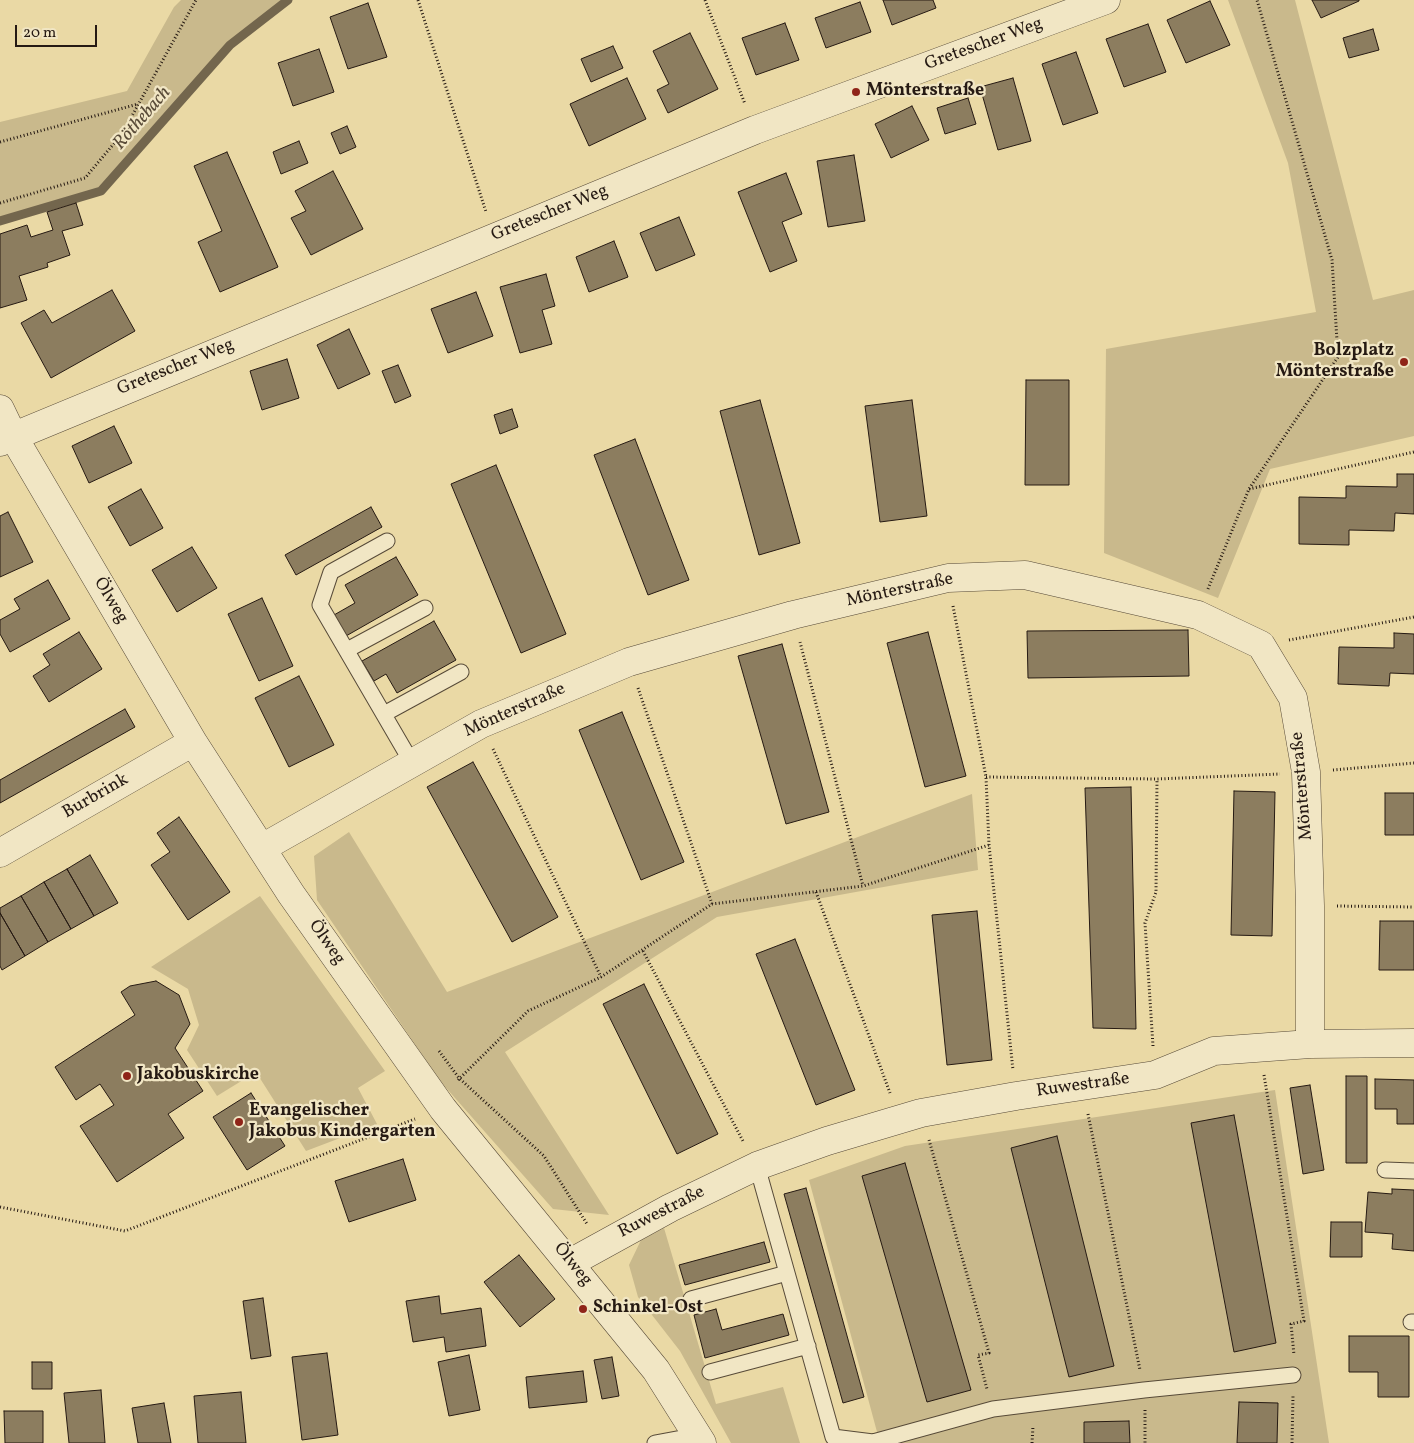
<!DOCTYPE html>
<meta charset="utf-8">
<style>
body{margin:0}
#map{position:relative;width:1414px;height:1443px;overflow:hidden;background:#ead9a5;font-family:Vollkorn,serif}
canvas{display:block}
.scale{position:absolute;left:15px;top:25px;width:82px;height:22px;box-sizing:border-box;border:2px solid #261a13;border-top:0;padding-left:6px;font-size:15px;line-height:18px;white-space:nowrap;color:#261a13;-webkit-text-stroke:4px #f1e6c4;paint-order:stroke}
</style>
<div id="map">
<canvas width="1414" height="1443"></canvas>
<div class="scale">20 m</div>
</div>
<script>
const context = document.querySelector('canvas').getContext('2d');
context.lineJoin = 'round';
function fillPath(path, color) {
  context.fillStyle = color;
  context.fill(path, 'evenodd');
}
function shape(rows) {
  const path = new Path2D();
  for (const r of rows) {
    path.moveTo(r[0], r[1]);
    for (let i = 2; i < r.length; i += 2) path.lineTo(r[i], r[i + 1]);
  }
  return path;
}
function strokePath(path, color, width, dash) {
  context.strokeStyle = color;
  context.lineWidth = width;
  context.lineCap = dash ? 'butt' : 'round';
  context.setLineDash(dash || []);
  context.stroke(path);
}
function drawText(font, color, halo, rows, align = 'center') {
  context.font = font + ' Vollkorn,serif';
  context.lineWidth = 4.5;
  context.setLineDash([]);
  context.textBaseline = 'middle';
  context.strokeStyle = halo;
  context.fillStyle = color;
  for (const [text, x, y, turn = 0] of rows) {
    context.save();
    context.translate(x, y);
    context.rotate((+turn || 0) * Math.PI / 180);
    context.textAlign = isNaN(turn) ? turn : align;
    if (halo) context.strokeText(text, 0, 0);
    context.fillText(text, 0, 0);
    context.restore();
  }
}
fillPath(shape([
 [181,0,288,0,230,45,101,191,0,221,0,122,127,91,174,7],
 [1228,0,1295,0,1373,300,1414,290,1414,436,1270,469,1218,598,1104,553,1106,349,1316,312,1288,163],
 [972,794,978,870,717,917,505,1052,609,1215,553,1209,440,1081,317,900,314,856,349,832,447,992],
 [260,896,385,1071,358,1088,377,1124,306,1151,256,1072,217,1096,187,1050,199,1025,188,989,151,967],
 [1275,1090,1329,1443,880,1443,809,1180,905,1146],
 [664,1228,716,1404,783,1387,800,1443,731,1443,680,1351,638,1297,629,1265,641,1240]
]), '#c9b98c');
strokePath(shape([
 [0,221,101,191,230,45,288,0]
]), '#73664d', 9);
const building = shape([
 [883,0,933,0,936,8,892,25,883,0],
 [1312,0,1359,0,1359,1,1321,18,1312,0],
 [1210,1,1230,45,1186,63,1167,20,1210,1],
 [860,2,871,32,826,48,815,18,860,2],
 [368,3,387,57,348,69,330,17,368,3],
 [785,23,799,60,756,75,742,38,785,23],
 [1148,24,1166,72,1124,87,1106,39,1148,24],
 [1373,29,1379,50,1349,58,1343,38,1373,29],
 [690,33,718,89,668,113,657,90,669,84,653,51,690,33],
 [613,46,623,68,591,82,581,59,613,46],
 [319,49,334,92,293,106,278,63,319,49],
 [1076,52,1098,113,1063,125,1042,64,1076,52],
 [627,78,646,119,589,146,570,104,627,78],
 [1013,78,1031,141,998,150,980,87,1013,78],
 [968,98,976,124,945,134,937,108,968,98],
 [912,106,929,140,891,158,875,124,912,106],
 [347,126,356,147,340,154,331,133,347,126],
 [299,141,308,163,281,174,273,152,299,141],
 [227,152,278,267,220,292,198,242,222,231,194,166,227,152],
 [854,155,865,221,828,227,817,161,854,155],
 [333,171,363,229,311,255,291,218,306,211,295,191,333,171],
 [786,173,802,214,782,222,797,261,770,272,738,192,786,173],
 [76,203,83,225,62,231,70,255,47,263,48,267,19,276,27,300,0,308,0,234,27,225,31,237,53,230,47,212,76,203],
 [679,217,695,255,656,271,640,233,679,217],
 [614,241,628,277,589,292,576,257,614,241],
 [546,274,555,306,542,310,552,344,520,353,500,287,546,274],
 [112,290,135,331,51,378,21,323,44,310,52,323,112,290],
 [476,292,493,336,448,353,431,309,476,292],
 [349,329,370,374,338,389,317,345,349,329],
 [287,359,299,398,262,410,250,371,287,359],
 [398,365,411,396,395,403,382,371,398,365],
 [1026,380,1069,380,1069,485,1025,485,1026,380],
 [760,400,800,543,759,555,720,411,760,400],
 [912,400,927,516,880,522,865,406,912,400],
 [512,409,518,427,500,434,494,415,512,409],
 [114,426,132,463,89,483,72,446,114,426],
 [635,439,689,580,648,595,594,455,635,439],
 [496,465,566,634,521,653,451,484,496,465],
 [1397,474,1414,474,1414,514,1395,513,1394,531,1349,530,1349,545,1299,544,1299,497,1346,498,1346,486,1397,487,1397,474],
 [141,489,163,528,130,546,108,507,141,489],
 [371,507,382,527,296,575,285,555,371,507],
 [8,512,33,562,0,577,0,516,8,512],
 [192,547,217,588,177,612,152,570,192,547],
 [396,557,418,595,346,636,334,615,355,603,345,585,396,557],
 [48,580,70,619,10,652,0,634,0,620,20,609,14,599,48,580],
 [262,598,293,666,259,681,228,614,262,598],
 [434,621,456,660,397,693,386,674,374,681,362,661,434,621],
 [1188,630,1189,676,1028,678,1027,631,1188,630],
 [79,632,102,669,49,702,33,676,50,665,43,654,79,632],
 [928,632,966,776,925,787,887,643,928,632],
 [1394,633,1414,634,1414,674,1390,673,1389,686,1338,684,1339,647,1394,648,1394,633],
 [782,644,829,812,786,824,738,656,782,644],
 [299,676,334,745,289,767,255,698,299,676],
 [125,709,135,727,0,803,0,780,125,709],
 [622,712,684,862,641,880,579,730,622,712],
 [473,762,558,917,512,942,427,787,473,762],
 [1131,787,1136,1029,1093,1028,1085,788,1131,787],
 [1234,791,1275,792,1272,936,1231,935,1234,791],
 [1385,793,1414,793,1414,835,1385,835,1385,793],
 [179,817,230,892,188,920,151,865,170,852,157,833,179,817],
 [90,855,118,903,94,916,67,869,90,855],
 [67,869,94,916,71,929,44,882,67,869],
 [44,882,71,929,48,942,21,896,44,882],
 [21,896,48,942,25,956,0,913,0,908,21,896],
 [977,911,992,1060,947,1065,932,915,977,911],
 [0,913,25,956,2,970,0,966,0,913],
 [1380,921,1414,921,1414,970,1379,970,1380,921],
 [795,939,855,1090,816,1105,756,954,795,939],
 [156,981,179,995,190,1024,175,1048,203,1091,168,1114,184,1138,117,1182,80,1126,114,1105,100,1084,76,1100,55,1067,135,1015,121,992,130,986,156,981],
 [644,984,718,1134,677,1154,603,1004,644,984],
 [1346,1076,1367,1076,1367,1163,1346,1163,1346,1076],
 [1375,1079,1414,1080,1414,1124,1397,1124,1397,1109,1375,1109,1375,1079],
 [1310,1085,1324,1170,1303,1174,1290,1088,1310,1085],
 [251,1093,285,1146,247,1170,213,1117,251,1093],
 [1234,1115,1276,1343,1234,1352,1191,1123,1234,1115],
 [1057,1136,1114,1366,1069,1377,1011,1148,1057,1136],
 [403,1159,416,1200,349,1222,335,1181,403,1159],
 [905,1163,971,1390,927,1402,862,1176,905,1163],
 [806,1188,864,1397,843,1403,784,1194,806,1188],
 [1392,1189,1414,1190,1414,1251,1392,1249,1393,1234,1365,1232,1368,1192,1392,1194,1392,1189],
 [1331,1222,1362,1222,1362,1257,1330,1257,1331,1222],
 [764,1242,770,1262,685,1285,679,1265,764,1242],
 [519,1255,555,1299,520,1327,484,1282,519,1255],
 [439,1296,441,1314,481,1308,486,1346,446,1352,444,1337,413,1342,406,1301,439,1296],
 [263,1298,271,1356,251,1359,243,1301,263,1298],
 [716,1309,722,1330,783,1314,789,1335,705,1358,694,1315,716,1309],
 [1349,1336,1409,1336,1409,1397,1378,1397,1378,1372,1349,1372,1349,1336],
 [327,1353,338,1435,302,1440,292,1357,327,1353],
 [469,1355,480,1410,449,1416,438,1362,469,1355],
 [612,1357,619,1396,602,1399,594,1360,612,1357],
 [32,1362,52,1362,52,1389,32,1389,32,1362],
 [583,1371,587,1402,529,1408,526,1377,583,1371],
 [101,1390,105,1443,69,1443,64,1393,101,1390],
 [241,1392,246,1443,198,1443,194,1396,241,1392],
 [1239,1402,1278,1403,1277,1443,1237,1443,1239,1402],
 [164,1403,171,1443,138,1443,132,1408,164,1403],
 [4,1411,43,1411,43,1443,5,1443,4,1411],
 [1129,1421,1130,1443,1084,1443,1084,1422,1129,1421]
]);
fillPath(building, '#8c7d5f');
strokePath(building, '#261a13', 1);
const lane = shape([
 [387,541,331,572,320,605,412,763],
 [347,650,425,608],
 [384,714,461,672],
 [757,1166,833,1437,873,1442,993,1409,1144,1390,1293,1375],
 [1385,1170,1414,1171],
 [691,1299,787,1273],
 [1411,1322,1414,1322],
 [710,1372,808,1346],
 [655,1443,698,1435]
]);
const street = shape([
 [0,409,13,436,193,742,291,894,443,1109,656,1370,702,1443],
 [0,442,755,130,1106,0],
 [262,848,481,724,629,662,793,615,948,578,1025,575,1198,615,1261,645,1293,698,1306,772,1310,906,1310,1044],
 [0,853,193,742],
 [570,1263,670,1208,757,1166,827,1141,921,1113,1016,1096,1155,1075,1214,1051,1310,1044,1414,1043]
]);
strokePath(lane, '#574a38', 17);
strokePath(street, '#574a38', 29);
strokePath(shape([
 [418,0,486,212],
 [705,0,745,104],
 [0,142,138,104],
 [0,203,85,178,122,134,196,0],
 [1249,489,1414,452],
 [1208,589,1249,489,1338,357,1332,260,1257,0],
 [953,606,986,777,989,845,1013,1070],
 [1289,640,1414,617],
 [800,642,863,886],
 [638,688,712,904],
 [493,749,601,977],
 [1333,770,1414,763],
 [986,777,1157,779,1280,774],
 [816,892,890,1093],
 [1337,906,1414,907],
 [643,951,744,1143],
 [1153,1046,1145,923,1156,892,1157,779],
 [439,1051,459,1078,544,1156,587,1224],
 [1264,1075,1304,1321,1291,1324,1294,1355],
 [458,1080,528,1011,601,977,712,904,863,886,989,845],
 [1088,1114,1140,1370],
 [929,1140,989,1353,978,1355,987,1389],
 [0,1207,125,1231,415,1119],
 [1145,1410,1145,1443],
 [1032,1443,1033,1426],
 [1292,1443,1293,1396]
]), '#261a13', 3, [1, 2.5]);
strokePath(lane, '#f1e6c4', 15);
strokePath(street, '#f1e6c4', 28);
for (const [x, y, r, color] of [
 [856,92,5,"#8f2418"],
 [1404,362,5,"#8f2418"],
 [127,1076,5,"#8f2418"],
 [239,1122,5,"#8f2418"],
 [583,1309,5,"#8f2418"]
]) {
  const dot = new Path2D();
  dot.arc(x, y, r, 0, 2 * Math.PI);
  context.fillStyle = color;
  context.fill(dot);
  strokePath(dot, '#f1e6c4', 2);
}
drawText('18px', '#261a13', '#f1e6c4', [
 ["Gretescher Weg",984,45,-20],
 ["Gretescher Weg",550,214,-22],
 ["Gretescher Weg",176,368,-22],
 ["Mönterstraße",900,591,-12],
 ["Ölweg",110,601,59],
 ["Mönterstraße",515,711,-24],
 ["Mönterstraße",1303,786,-95],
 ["Burbrink",96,797,-30],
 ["Ölweg",326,943,55],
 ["Ruwestraße",1083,1086,-8],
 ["Ruwestraße",662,1213,-27],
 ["Ölweg",572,1265,51]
]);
drawText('bold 18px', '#261a13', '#f1e6c4', [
 ["Mönterstraße",866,92],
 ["Bolzplatz",1394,352,"right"],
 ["Mönterstraße",1394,373,"right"],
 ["Jakobuskirche",137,1076],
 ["Evangelischer",249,1112],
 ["Jakobus Kindergarten",249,1133],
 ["Schinkel-Ost",593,1309]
], 'left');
drawText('italic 19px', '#5a4c39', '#f1e6c4', [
 ["Röthebach",143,119,-49]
]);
</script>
